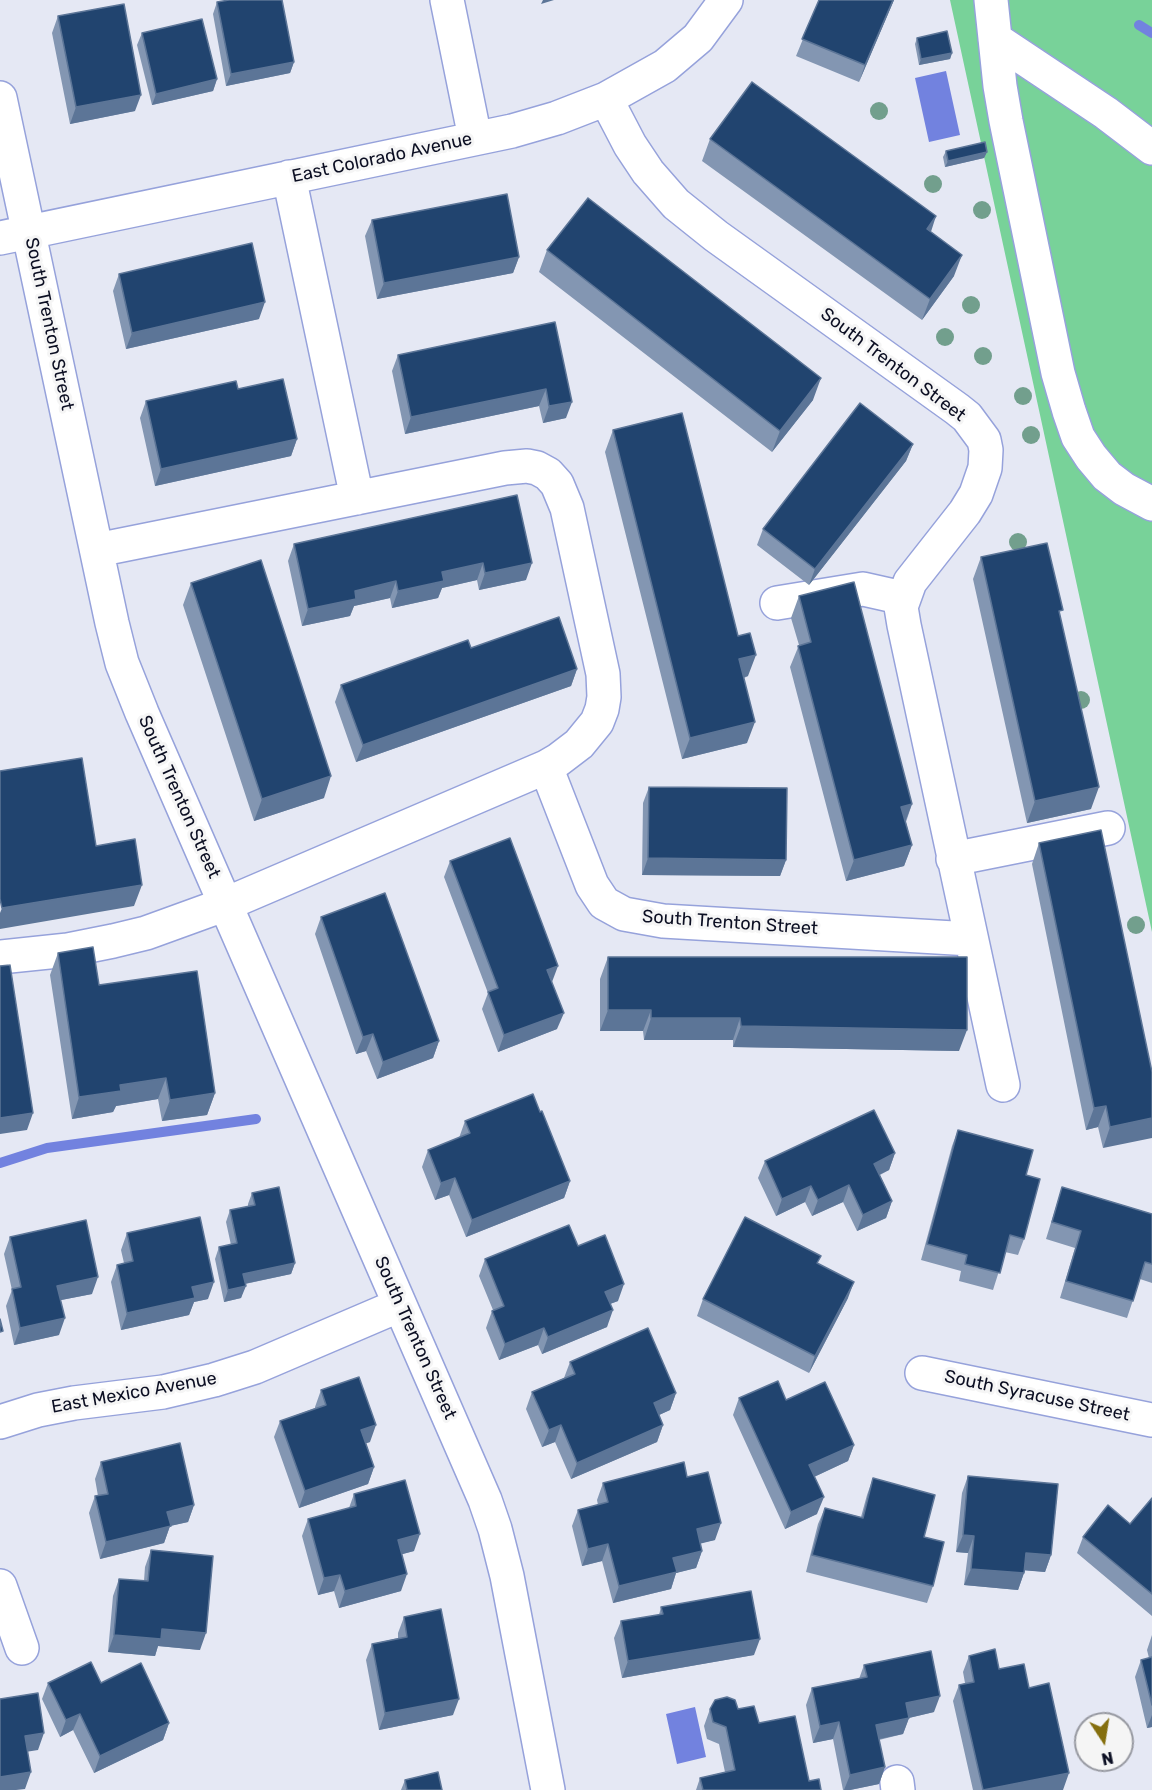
<!DOCTYPE html>
<style>
body{margin:0}
#map{position:relative;width:1152px;height:1790px;overflow:hidden;background:#e5e8f4;font-family:Rubik,sans-serif}
canvas{display:block}
.north{position:absolute;left:1074px;top:1712px;width:60px;height:60px;box-sizing:border-box;background:#f5f5f5;border:2px solid #9799a1;border-radius:50%;rotate:168deg;font-size:16px;font-weight:700;line-height:24px;text-align:center;color:#0b0e22}
.north::after{content:'';display:block;margin:auto;width:21px;height:27px;background:#856f0e;clip-path:polygon(50% 0,100% 100%,50% 72%,0 100%)}
</style>
<div id="map">
<canvas width="1152" height="1790"></canvas>
<div class="north">N</div>
</div>
<script>
const context = document.querySelector('canvas').getContext('2d');
context.lineJoin = 'round';
function fillPath(path, color) {
  context.fillStyle = color;
  context.fill(path, 'evenodd');
}
function shape(rows) {
  const path = new Path2D();
  for (const r of rows) {
    path.moveTo(r[0], r[1]);
    for (let i = 2; i < r.length; i += 2) path.lineTo(r[i], r[i + 1]);
  }
  return path;
}
function strokePath(path, color, width, dash) {
  context.strokeStyle = color;
  context.lineWidth = width;
  context.lineCap = dash ? 'butt' : 'round';
  context.setLineDash(dash || []);
  context.stroke(path);
}
function drawText(font, color, halo, rows, align = 'center') {
  context.font = font + ' Rubik,sans-serif';
  context.lineWidth = 6;
  context.setLineDash([]);
  context.textBaseline = 'middle';
  context.strokeStyle = halo;
  context.fillStyle = color;
  for (const [text, x, y, turn = 0] of rows) {
    context.save();
    context.translate(x, y);
    context.rotate((+turn || 0) * Math.PI / 180);
    context.textAlign = isNaN(turn) ? turn : align;
    if (halo) context.strokeText(text, 0, 0);
    context.fillText(text, 0, 0);
    context.restore();
  }
}
fillPath(shape([
 [950,0,1152,0,1152,932,1060,507]
]), '#78d299');
fillPath(shape([
 [946,71,960,135,929,142,915,78],
 [695,1707,706,1757,677,1764,666,1714]
]), '#7282df');
strokePath(shape([
 [1139,25,1152,33],
 [0,1163,47,1148,256,1119]
]), '#7282df', 10);
const minor = shape([
 [447,0,475,138],
 [991,0,1000,86,1006,121,1058,373,1069,411,1078,437,1091,457,1107,476,1124,489,1152,504],
 [995,39,1106,113,1152,148],
 [0,98,112,623,122,663,142,713,485,1500,495,1529,507,1576,548,1790],
 [606,99,630,145,648,172,676,204,716,236,957,409,967,417,984,440,986,450,985,468,976,494,965,512,910,582,901,607,904,625,1003,1085],
 [289,177,357,498],
 [0,238,512,131,557,118,606,99,665,66,698,38,726,0],
 [777,603,863,589,903,598],
 [546,767,592,885,604,903,624,914,663,921,971,939],
 [953,859,1108,828],
 [0,957,68,950,113,941,146,933,226,904,546,767,558,760,579,744,597,722,602,709,604,697,603,674,567,508,557,484,548,474,537,468,527,466,505,468,97,550],
 [922,1373,1152,1420],
 [0,1422,38,1410,74,1403,163,1392,214,1380,255,1367,400,1305],
 [0,1586,22,1648],
 [897,1782,898,1790]
]);
strokePath(minor, '#96a2db', 36);
strokePath(minor, '#fff', 33);
context.fillStyle = '#729f8d';
for (const [x, y] of [
 [879,111],
 [933,184],
 [982,210],
 [971,305],
 [945,337],
 [983,356],
 [1023,396],
 [1031,435],
 [1018,542],
 [1081,700],
 [1136,925]
]) {
  context.beginPath();
  context.arc(x, y, 9, 0, 2 * Math.PI);
  context.fill();
}
fillPath(shape([
 [819,0,894,0,859,82,796,56],
 [217,2,294,62,290,73,226,86,213,14],
 [58,16,135,111,70,124,52,33],
 [142,33,217,79,213,91,152,105,137,45],
 [917,38,952,53,950,59,919,65,915,44],
 [710,139,931,232,954,276,922,320,702,161],
 [946,151,987,152,984,158,945,167,943,157],
 [372,220,519,257,513,273,377,299,365,236],
 [547,250,813,400,772,452,539,272],
 [119,274,259,319,126,349,113,291],
 [555,322,566,418,543,423,539,406,405,434,392,371,398,355],
 [238,389,297,439,291,456,155,486,140,418,146,401],
 [613,430,748,676,744,678,747,743,682,759,605,452],
 [913,444,906,461,809,585,757,545,763,529],
 [517,495,526,580,479,590,477,580,442,588,438,598,392,608,390,598,354,606,350,616,302,626,288,561,294,544],
 [981,557,1060,616,1091,809,1027,823,973,579],
 [191,583,324,798,254,821,183,605],
 [799,596,912,804,906,822,912,845,904,866,846,881,790,667,799,645,791,618],
 [471,648,577,669,571,686,356,762,335,702,341,685],
 [649,787,786,860,780,876,642,875,643,803],
 [1039,843,1152,1072,1103,1148,1098,1127,1086,1130,1032,864],
 [450,861,552,982,557,1029,498,1052,482,1009,488,993,444,877],
 [321,917,439,1041,433,1058,377,1079,366,1051,356,1054,315,934],
 [58,953,99,985,215,1093,207,1115,162,1121,158,1099,116,1106,113,1112,72,1119,50,975],
 [608,957,959,1051,733,1047,733,1040,644,1040,643,1031,600,1031,600,979],
 [465,1121,570,1181,564,1198,466,1237,449,1195,435,1200,422,1167,428,1150,459,1138],
 [958,1130,1026,1175,1024,1239,1018,1255,1005,1252,993,1290,959,1281,961,1271,921,1260,952,1146],
 [895,1153,889,1170,880,1175,892,1201,886,1218,857,1231,843,1202,812,1216,805,1202,776,1216,758,1178,765,1161],
 [1062,1187,1152,1214,1152,1283,1140,1279,1127,1318,1060,1298,1075,1248,1046,1239],
 [252,1193,295,1263,291,1274,245,1284,241,1298,224,1302,215,1259,219,1247,231,1245,226,1222,230,1210,248,1207,248,1204],
 [127,1233,208,1299,194,1302,189,1315,121,1330,111,1282,117,1265,124,1263,121,1250],
 [10,1237,92,1294,61,1300,59,1335,14,1345,6,1306,12,1290,4,1254],
 [578,1246,618,1301,610,1304,607,1327,542,1354,538,1345,499,1360,486,1328,492,1311,493,1310,479,1276,485,1259],
 [818,1264,848,1298,809,1373,697,1316,703,1299],
 [570,1362,676,1393,670,1410,659,1415,663,1425,657,1442,571,1479,555,1442,542,1447,526,1409,532,1392,564,1378],
 [321,1390,370,1442,366,1443,374,1467,368,1484,299,1508,274,1437,280,1421,315,1408,315,1407],
 [739,1398,786,1400,854,1445,848,1461,814,1477,817,1514,785,1529,733,1415],
 [101,1462,194,1505,188,1522,170,1526,164,1543,100,1559,89,1513,95,1496,98,1496,95,1479],
 [968,1476,1051,1555,1045,1572,1025,1570,1018,1590,964,1585,968,1553,956,1552,962,1493],
 [687,1477,715,1540,700,1543,702,1551,696,1568,676,1573,671,1589,613,1603,602,1561,582,1566,572,1526,578,1510,598,1505,597,1500,603,1483],
 [873,1478,924,1537,933,1586,927,1603,806,1572,818,1524,825,1508,861,1517,867,1495],
 [354,1494,414,1551,402,1554,401,1591,339,1608,334,1591,318,1595,302,1536,308,1519,349,1508],
 [1152,1498,1152,1616,1077,1553,1083,1537,1130,1524],
 [151,1550,200,1650,158,1646,155,1656,108,1652,113,1596,119,1579,144,1581,145,1567],
 [661,1607,754,1655,622,1678,614,1638,621,1621,659,1615],
 [404,1617,453,1715,379,1730,366,1660,372,1644,398,1638,398,1633],
 [1152,1635,1152,1727,1147,1728,1135,1677,1141,1660,1149,1658,1147,1650],
 [969,1656,999,1669,1029,1688,1063,1790,973,1790,953,1701,959,1685,965,1683,963,1672],
 [864,1665,934,1712,909,1718,903,1734,879,1740,885,1767,879,1784,850,1790,843,1790,833,1739,813,1743,806,1705,812,1688,859,1679],
 [48,1683,101,1683,169,1723,163,1740,94,1773,73,1730,60,1737,42,1699],
 [710,1709,738,1709,759,1723,809,1781,821,1790,696,1790,700,1778,725,1772,719,1744,707,1739,704,1726],
 [405,1780,442,1790,401,1790]
]), '#8396b2');
fillPath(shape([
 [543,0,554,0,541,4],
 [893,0,894,0,859,82,865,65],
 [952,53,950,59,919,65,921,59],
 [294,62,290,73,226,86,231,74],
 [217,79,213,91,152,105,156,94],
 [141,95,135,111,70,124,76,107],
 [987,152,984,158,945,167,948,161],
 [936,216,929,238,927,229],
 [962,255,954,276,922,320,930,299],
 [519,257,513,273,377,299,384,283],
 [265,302,259,319,126,349,132,333],
 [821,378,813,400,772,452,780,431],
 [546,389,539,406,405,434,411,417],
 [572,402,566,418,543,423,549,406],
 [297,439,291,456,155,486,161,469],
 [913,444,906,461,809,585,815,569],
 [483,563,477,580,442,588,438,598,392,608,398,591,442,572],
 [532,563,526,580,479,590,485,573],
 [396,581,390,598,354,606,350,616,302,626,308,609,355,591],
 [756,655,748,676,731,681,739,659],
 [577,669,571,686,356,762,363,745],
 [755,722,747,743,682,759,690,738],
 [331,776,324,798,254,821,262,799],
 [1099,787,1091,809,1027,823,1035,801],
 [912,804,904,825,901,807],
 [912,845,904,866,846,881,854,860],
 [648,858,786,860,780,876,642,875],
 [142,885,134,906,0,929,0,913,2,908],
 [558,966,552,982,547,970],
 [608,1010,651,1010,643,1031,600,1031],
 [564,1013,557,1029,498,1052,504,1035],
 [651,1018,740,1018,733,1040,644,1040],
 [741,1026,967,1030,959,1051,733,1047],
 [373,1034,366,1051,356,1054,363,1037],
 [439,1041,433,1058,377,1079,383,1062],
 [166,1078,158,1099,116,1106,113,1112,72,1119,79,1097,120,1085],
 [215,1093,207,1115,162,1121,170,1100],
 [1106,1106,1098,1127,1086,1130,1094,1108],
 [33,1113,27,1130,0,1134,0,1118],
 [1152,1118,1152,1138,1103,1148,1110,1127],
 [895,1153,889,1170,868,1180,874,1164],
 [455,1178,449,1195,435,1200,441,1183],
 [570,1181,564,1198,466,1237,472,1220],
 [849,1185,843,1202,812,1216,818,1200],
 [811,1186,805,1202,776,1216,782,1199],
 [892,1201,886,1218,857,1231,863,1215],
 [295,1263,291,1274,239,1285,243,1274],
 [98,1277,92,1294,51,1302,57,1286],
 [214,1282,208,1299,194,1302,189,1315,121,1330,127,1313,192,1287],
 [854,1282,848,1298,809,1373,815,1356],
 [624,1284,618,1301,599,1308,605,1292],
 [246,1286,241,1298,224,1302,228,1290],
 [613,1310,607,1327,542,1354,548,1337],
 [65,1318,59,1335,14,1345,20,1328],
 [544,1328,538,1345,499,1360,505,1344],
 [676,1393,670,1410,648,1420,654,1403],
 [376,1425,370,1442,355,1447,361,1430],
 [561,1425,555,1442,542,1447,549,1430],
 [663,1425,657,1442,571,1479,577,1463],
 [854,1445,848,1461,803,1482,809,1465],
 [374,1467,368,1484,299,1508,305,1491],
 [824,1497,817,1514,785,1529,791,1512],
 [194,1505,188,1522,170,1526,164,1543,100,1559,106,1542,167,1512],
 [721,1523,715,1540,691,1546,697,1529],
 [420,1534,414,1551,392,1557,398,1540],
 [963,1535,974,1536,968,1553,956,1552],
 [608,1544,602,1561,582,1566,588,1549],
 [702,1551,696,1568,676,1573,671,1589,613,1603,619,1586,673,1558],
 [1026,1553,1051,1555,1045,1572,1020,1570],
 [971,1569,1024,1573,1018,1590,964,1585],
 [407,1574,401,1591,339,1608,345,1591],
 [340,1575,334,1591,318,1595,324,1578],
 [162,1629,206,1633,200,1650,158,1646,155,1656,108,1652,114,1635],
 [760,1639,754,1655,622,1678,628,1661],
 [940,1696,934,1712,900,1720,906,1703],
 [459,1699,453,1715,379,1730,385,1713],
 [80,1714,73,1730,60,1737,66,1720],
 [1152,1715,1152,1727,1147,1728],
 [909,1718,903,1734,870,1741,876,1725],
 [839,1722,833,1739,813,1743,820,1726],
 [169,1723,163,1740,94,1773,100,1756],
 [44,1733,38,1750,19,1753,25,1736],
 [885,1767,879,1784,850,1790,844,1790,850,1775],
 [31,1772,25,1789,16,1790,0,1790,0,1777],
 [1069,1773,1063,1790,985,1790]
]), '#5c7597');
const building = shape([
 [229,0,282,0,294,62,231,74,217,2,229,0],
 [819,0,893,0,865,65,802,39,819,0],
 [124,4,141,95,76,107,58,16,124,4],
 [202,19,217,79,156,94,142,33,202,19],
 [947,31,952,53,921,59,917,38,947,31],
 [752,82,936,216,927,229,962,255,930,299,710,139,752,82],
 [985,142,987,152,948,161,946,151,985,142],
 [507,194,519,257,384,283,372,220,507,194],
 [588,198,821,378,780,431,547,250,588,198],
 [252,243,265,302,132,333,119,274,252,243],
 [555,322,572,402,549,406,546,389,411,417,398,355,555,322],
 [283,379,297,439,161,469,146,401,236,381,238,389,283,379],
 [860,403,913,444,815,569,763,529,860,403],
 [682,413,738,636,750,633,756,655,739,659,755,722,690,738,613,430,682,413],
 [517,495,532,563,485,573,483,563,442,572,444,581,398,591,396,581,355,591,356,599,308,609,294,544,517,495],
 [1047,543,1063,610,1059,611,1099,787,1035,801,981,557,1047,543],
 [261,560,331,776,262,799,191,583,261,560],
 [854,582,912,804,901,807,912,845,854,860,798,646,811,642,799,596,854,582],
 [559,617,577,669,363,745,341,685,468,640,471,648,559,617],
 [82,758,96,846,135,839,142,885,2,908,0,899,0,771,82,758],
 [649,787,787,788,786,860,648,858,649,787],
 [1101,830,1152,1072,1152,1118,1110,1127,1106,1106,1094,1108,1039,843,1101,830],
 [510,838,558,966,547,970,564,1013,504,1035,488,992,498,988,450,861,510,838],
 [385,893,439,1041,383,1062,373,1034,363,1037,321,917,385,893],
 [93,947,99,985,197,971,215,1093,170,1100,166,1078,120,1085,121,1091,79,1097,58,953,93,947],
 [608,957,967,957,967,1030,741,1026,740,1018,651,1018,651,1010,608,1010,608,957],
 [10,965,33,1113,0,1118,0,966,10,965],
 [533,1094,540,1112,542,1111,570,1181,472,1220,455,1178,441,1183,428,1150,470,1133,465,1121,533,1094],
 [874,1110,895,1153,874,1164,892,1201,863,1215,849,1185,818,1200,811,1186,782,1199,765,1161,874,1110],
 [958,1130,1033,1150,1026,1175,1040,1179,1024,1239,1010,1235,1000,1273,965,1264,967,1255,927,1244,958,1130],
 [279,1187,295,1263,243,1274,246,1286,228,1290,219,1247,237,1243,230,1210,255,1205,252,1193,279,1187],
 [1062,1187,1152,1214,1152,1264,1145,1262,1133,1301,1066,1281,1081,1231,1052,1222,1062,1187],
 [200,1217,214,1282,192,1287,195,1298,127,1313,117,1265,133,1261,127,1233,200,1217],
 [745,1217,821,1256,817,1263,854,1282,815,1356,703,1299,745,1217],
 [86,1220,98,1277,57,1286,65,1318,20,1328,12,1289,21,1287,10,1237,86,1220],
 [569,1225,578,1246,605,1235,624,1284,605,1292,613,1310,548,1337,544,1328,505,1344,492,1311,504,1306,485,1259,569,1225],
 [0,1319,3,1331,0,1332,0,1319],
 [648,1328,676,1393,654,1403,663,1425,577,1463,561,1425,549,1430,532,1392,575,1374,570,1362,648,1328],
 [359,1377,376,1425,361,1430,374,1467,305,1491,280,1421,326,1405,321,1390,359,1377],
 [778,1381,786,1400,825,1382,854,1445,809,1465,824,1497,791,1512,739,1398,778,1381],
 [180,1443,194,1505,167,1512,171,1526,106,1542,95,1496,108,1494,101,1462,180,1443],
 [684,1462,687,1477,708,1472,721,1523,697,1529,702,1551,673,1558,677,1572,619,1586,608,1544,588,1549,578,1510,608,1502,603,1483,684,1462],
 [968,1476,1058,1484,1051,1555,1026,1553,1024,1573,971,1569,974,1536,963,1535,968,1476],
 [873,1478,935,1495,924,1537,944,1542,933,1586,812,1555,825,1508,863,1518,873,1478],
 [405,1480,420,1534,398,1540,407,1574,345,1591,340,1575,324,1578,308,1519,356,1506,354,1494,405,1480],
 [1152,1498,1152,1594,1083,1537,1108,1505,1130,1524,1152,1498],
 [151,1550,213,1556,206,1633,162,1629,161,1639,114,1635,119,1579,148,1581,151,1550],
 [751,1591,760,1639,628,1661,621,1621,663,1614,661,1607,751,1591],
 [441,1609,459,1699,385,1713,372,1644,407,1637,404,1617,441,1609],
 [995,1649,999,1669,1024,1664,1029,1688,1049,1683,1069,1773,983,1790,959,1685,974,1682,969,1656,995,1649],
 [931,1651,940,1696,906,1703,909,1718,876,1725,885,1767,850,1775,839,1722,820,1726,812,1688,867,1677,864,1665,931,1651],
 [1152,1657,1152,1705,1141,1660,1152,1657],
 [91,1662,101,1683,141,1663,169,1723,100,1756,80,1714,66,1720,48,1683,91,1662],
 [38,1693,44,1733,25,1736,31,1772,0,1777,0,1699,38,1693],
 [727,1697,735,1700,738,1709,754,1706,759,1723,795,1716,809,1781,819,1779,821,1790,703,1790,700,1778,735,1770,726,1727,713,1722,710,1709,715,1700,727,1697],
 [438,1772,442,1790,407,1790,405,1780,438,1772]
]);
fillPath(building, '#21446f');
strokePath(building, '#5c7597', 1.5);
drawText('18px', '#0b0e22', '#f5f5f5', [
 ["East Colorado Avenue",382,158,-12],
 ["South Trenton Street",49,324,78],
 ["South Trenton Street",893,365,37],
 ["South Trenton Street",179,797,66],
 ["South Trenton Street",730,923,4],
 ["South Trenton Street",415,1338,66],
 ["East Mexico Avenue",134,1393,-10],
 ["South Syracuse Street",1037,1396,12]
]);
</script>
